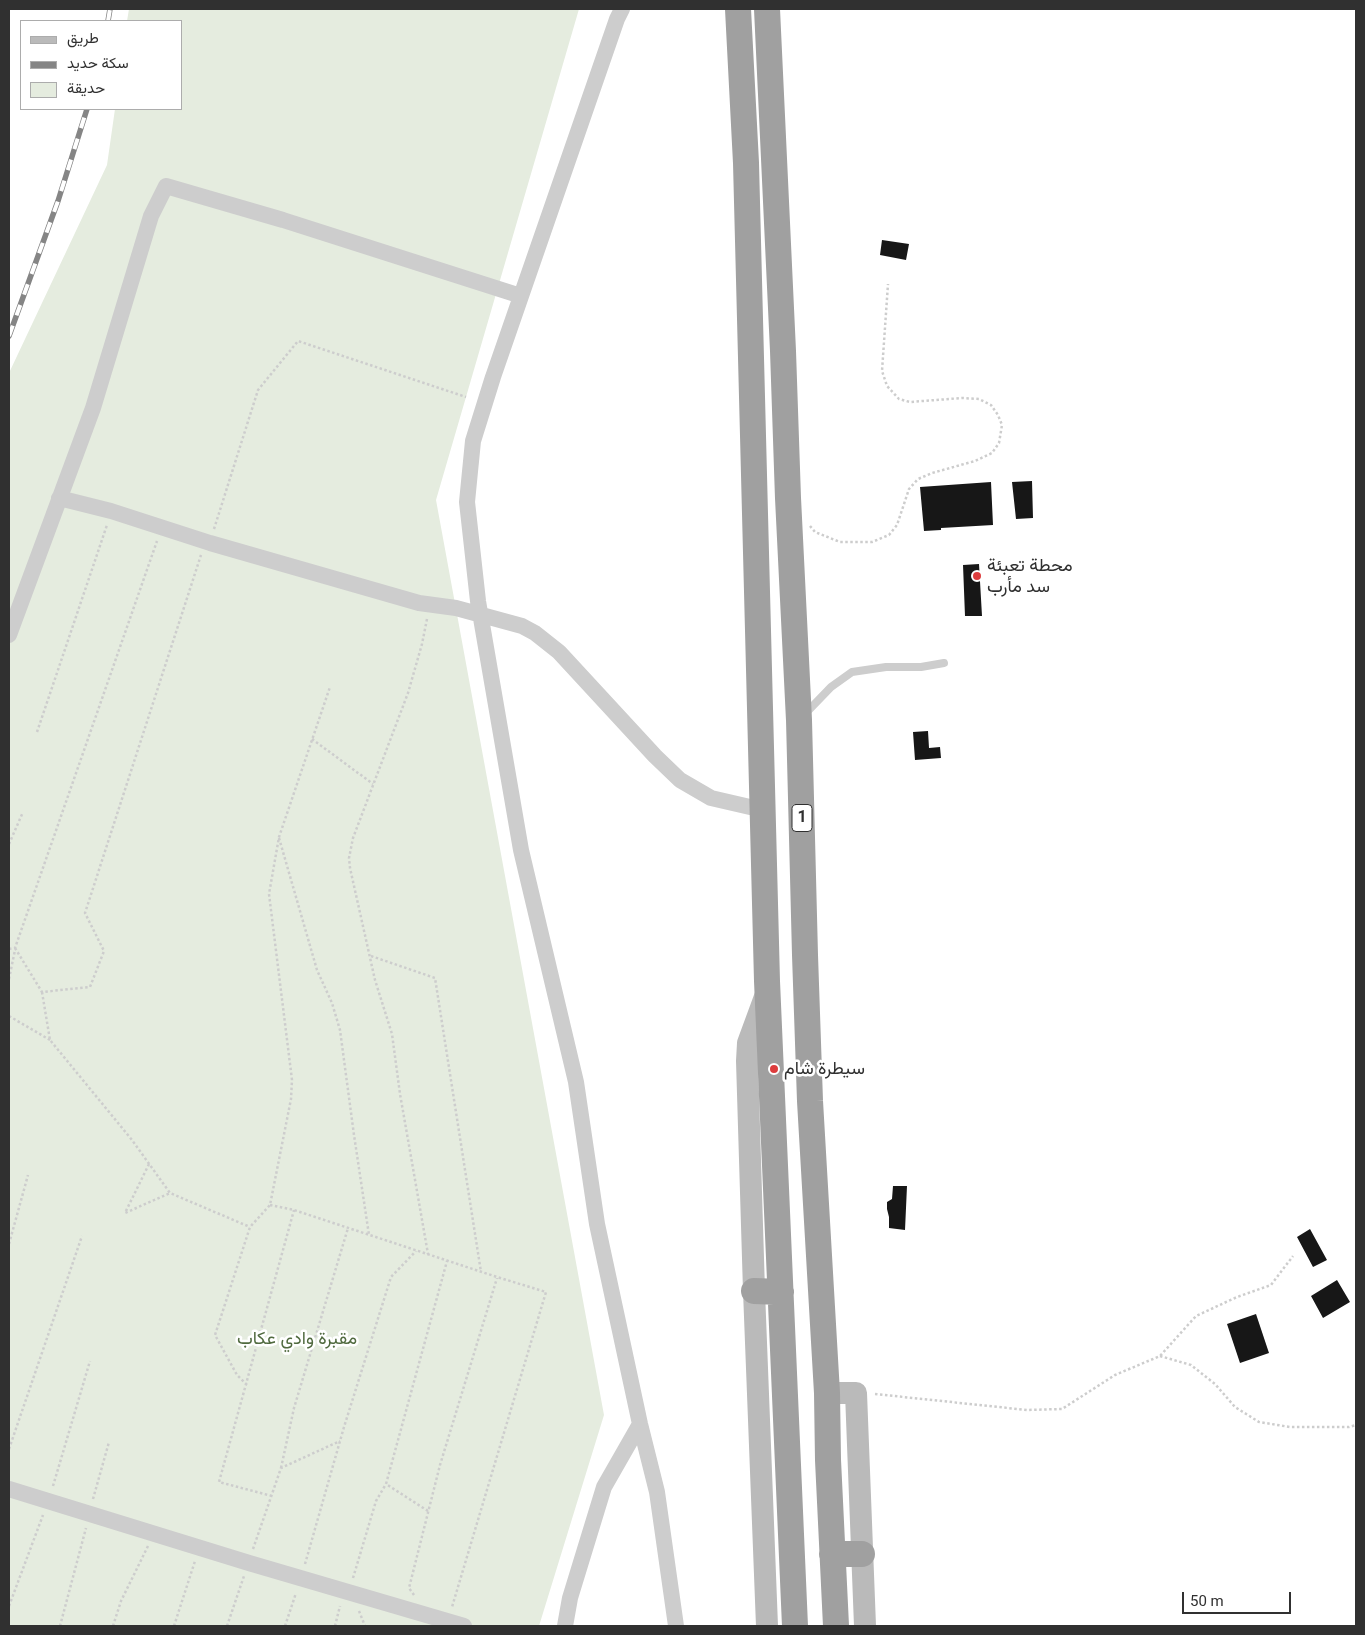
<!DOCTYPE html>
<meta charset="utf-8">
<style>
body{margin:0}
#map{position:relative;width:1365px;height:1635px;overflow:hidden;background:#fff;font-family:Roboto,Vazirmatn,sans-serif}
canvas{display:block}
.frame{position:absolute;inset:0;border:10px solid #303030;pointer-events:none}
.legend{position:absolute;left:20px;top:20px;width:162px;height:90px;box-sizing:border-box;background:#fff;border:1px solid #acacac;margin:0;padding:6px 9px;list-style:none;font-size:15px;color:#303030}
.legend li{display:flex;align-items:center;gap:10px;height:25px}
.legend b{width:25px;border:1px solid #acacac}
.scale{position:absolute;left:1182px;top:1592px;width:109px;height:22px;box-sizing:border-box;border:2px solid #303030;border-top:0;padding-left:6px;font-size:15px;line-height:18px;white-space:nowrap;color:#303030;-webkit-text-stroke:4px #fff;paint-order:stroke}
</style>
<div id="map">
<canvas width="1365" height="1635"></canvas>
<div class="frame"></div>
<ul class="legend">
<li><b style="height:6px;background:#bababa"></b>طريق</li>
<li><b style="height:6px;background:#858585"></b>سكة حديد</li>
<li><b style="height:14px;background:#e5ecdf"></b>حديقة</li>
</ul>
<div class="scale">50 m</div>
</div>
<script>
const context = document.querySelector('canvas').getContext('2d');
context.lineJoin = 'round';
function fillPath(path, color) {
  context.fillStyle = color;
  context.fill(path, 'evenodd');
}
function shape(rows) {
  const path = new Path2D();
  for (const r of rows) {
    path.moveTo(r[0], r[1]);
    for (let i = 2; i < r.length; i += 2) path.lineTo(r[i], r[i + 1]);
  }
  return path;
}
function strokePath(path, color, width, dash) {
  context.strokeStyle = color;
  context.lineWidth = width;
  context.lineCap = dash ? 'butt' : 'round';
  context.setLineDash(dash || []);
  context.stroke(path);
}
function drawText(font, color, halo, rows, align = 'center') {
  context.font = font + ' Roboto,Vazirmatn,sans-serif';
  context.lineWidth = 5;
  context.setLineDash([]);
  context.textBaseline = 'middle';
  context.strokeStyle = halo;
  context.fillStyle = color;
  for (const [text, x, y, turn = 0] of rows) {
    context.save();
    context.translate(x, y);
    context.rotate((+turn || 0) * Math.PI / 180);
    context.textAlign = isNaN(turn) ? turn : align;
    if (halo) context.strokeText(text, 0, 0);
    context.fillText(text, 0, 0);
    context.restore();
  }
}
fillPath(shape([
 [129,9,579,9,436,500,604,1415,539,1626,9,1626,9,373,107,165,115,109,181,109,181,21,127,21]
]), '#e5ecdf');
fillPath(shape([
 [882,240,909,244,906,260,880,255],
 [1032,481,1033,518,1016,519,1012,482],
 [991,482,993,525,941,528,941,530,924,531,920,487],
 [979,564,982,616,965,616,963,565],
 [928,731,929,748,940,747,941,758,915,760,913,732],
 [893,1186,907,1186,905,1230,889,1228,889,1217,887,1209,887,1202,892,1199],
 [1310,1229,1327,1260,1313,1267,1297,1237],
 [1337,1280,1350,1302,1323,1318,1311,1296],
 [1256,1314,1269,1353,1240,1363,1227,1324]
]), '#171717');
strokePath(shape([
 [810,526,815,532,840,542,872,542,889,535,897,525,909,489,918,479,932,473,975,461,992,453,999,443,1002,425,998,415,991,405,979,399,962,398,910,402,899,399,887,386,882,371,888,284],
 [214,529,258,390,298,341,466,397],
 [427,619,422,644,408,693,353,838,349,858,350,868,375,980,392,1034,400,1094,428,1254],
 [37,732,107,525],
 [312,739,373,784],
 [279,838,317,970,332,1003,340,1030,354,1135,369,1235],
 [9,844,23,812],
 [15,948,42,992,90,987,104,951,85,913,201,555],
 [9,949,15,948,157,541],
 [371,956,435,978,481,1272],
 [9,979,15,950],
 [42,992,50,1040,132,1140,170,1193,250,1227],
 [9,1016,50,1040],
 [149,1164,125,1213,170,1193],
 [270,1205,294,1210,497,1277,546,1292,452,1607],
 [9,1244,28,1175],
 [1160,1356,1191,1365,1215,1384,1235,1407,1259,1422,1290,1427,1349,1427,1356,1425],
 [247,1385,237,1375,215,1335,250,1227,270,1205,291,1099,292,1080,269,894,279,837,330,687],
 [875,1394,1027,1410,1062,1409,1115,1375,1160,1356,1196,1316,1237,1297,1271,1285,1293,1256],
 [9,1449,82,1236],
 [281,1468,294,1408,348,1228],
 [53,1486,90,1361],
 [272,1496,219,1482,294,1210],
 [93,1499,109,1442],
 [428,1511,386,1484,447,1261],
 [253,1549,281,1468,340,1441],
 [305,1564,344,1427,391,1277,416,1251],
 [353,1578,376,1501,386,1484],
 [414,1595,409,1588,440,1465,497,1278],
 [9,1606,43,1515],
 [359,1611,365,1626],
 [60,1626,86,1528],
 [113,1626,121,1601,148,1546],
 [174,1626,195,1561],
 [227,1626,244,1576],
 [285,1626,296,1593],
 [335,1626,340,1606]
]), '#cdcdcd', 2.5, [2.5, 2.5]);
strokePath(shape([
 [804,715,831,687,852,672,886,667,921,667,944,663]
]), '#cdcdcd', 8);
strokePath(shape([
 [622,9,617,19,493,377,473,441,467,502,478,601,521,850,576,1082,597,1224,640,1424,657,1492,676,1626],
 [59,498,111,511,210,543,419,603,456,608,522,626,535,633,559,652,655,756,680,780,711,798,763,810],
 [9,635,93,408,151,216,166,186,283,220,521,296],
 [9,1489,249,1563,464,1626],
 [565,1626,570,1598,604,1487,640,1424]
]), '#cdcdcd', 16);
strokePath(shape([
 [766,994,748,1043,747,1061,754,1291,767,1626],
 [827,1393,856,1393,865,1626]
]), '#bababa', 22);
strokePath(shape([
 [738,9,746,163,767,981,795,1626],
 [767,9,783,351,788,498,799,720,805,955,810,1101,827,1393,828,1460,836,1626],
 [754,1291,781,1292],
 [832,1554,862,1554]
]), '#a0a0a0', 26);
const rail = shape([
 [108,21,110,9],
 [9,336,58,201,87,109]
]);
strokePath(rail, '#858585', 5.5);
strokePath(rail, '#fff', 4, [11]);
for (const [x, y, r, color] of [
 [977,576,5,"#dd3c3d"],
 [774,1069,5,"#dd3c3d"]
]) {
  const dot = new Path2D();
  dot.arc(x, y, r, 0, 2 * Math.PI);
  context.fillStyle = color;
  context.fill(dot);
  strokePath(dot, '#fff', 2);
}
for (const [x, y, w] of [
 [802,818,20]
]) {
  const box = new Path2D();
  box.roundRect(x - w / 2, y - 13.5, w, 27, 4);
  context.fillStyle = '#fff';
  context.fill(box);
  strokePath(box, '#303030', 1);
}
drawText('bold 16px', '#303030', null, [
 ["1",802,818]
]);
drawText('18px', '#303030', '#fff', [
 ["محطة تعبئة",987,566],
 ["سد مأرب",987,587],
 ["سيطرة شام",784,1069]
], 'left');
drawText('18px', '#506a3f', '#fff', [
 ["مقبرة وادي عكاب",297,1339]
]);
</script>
